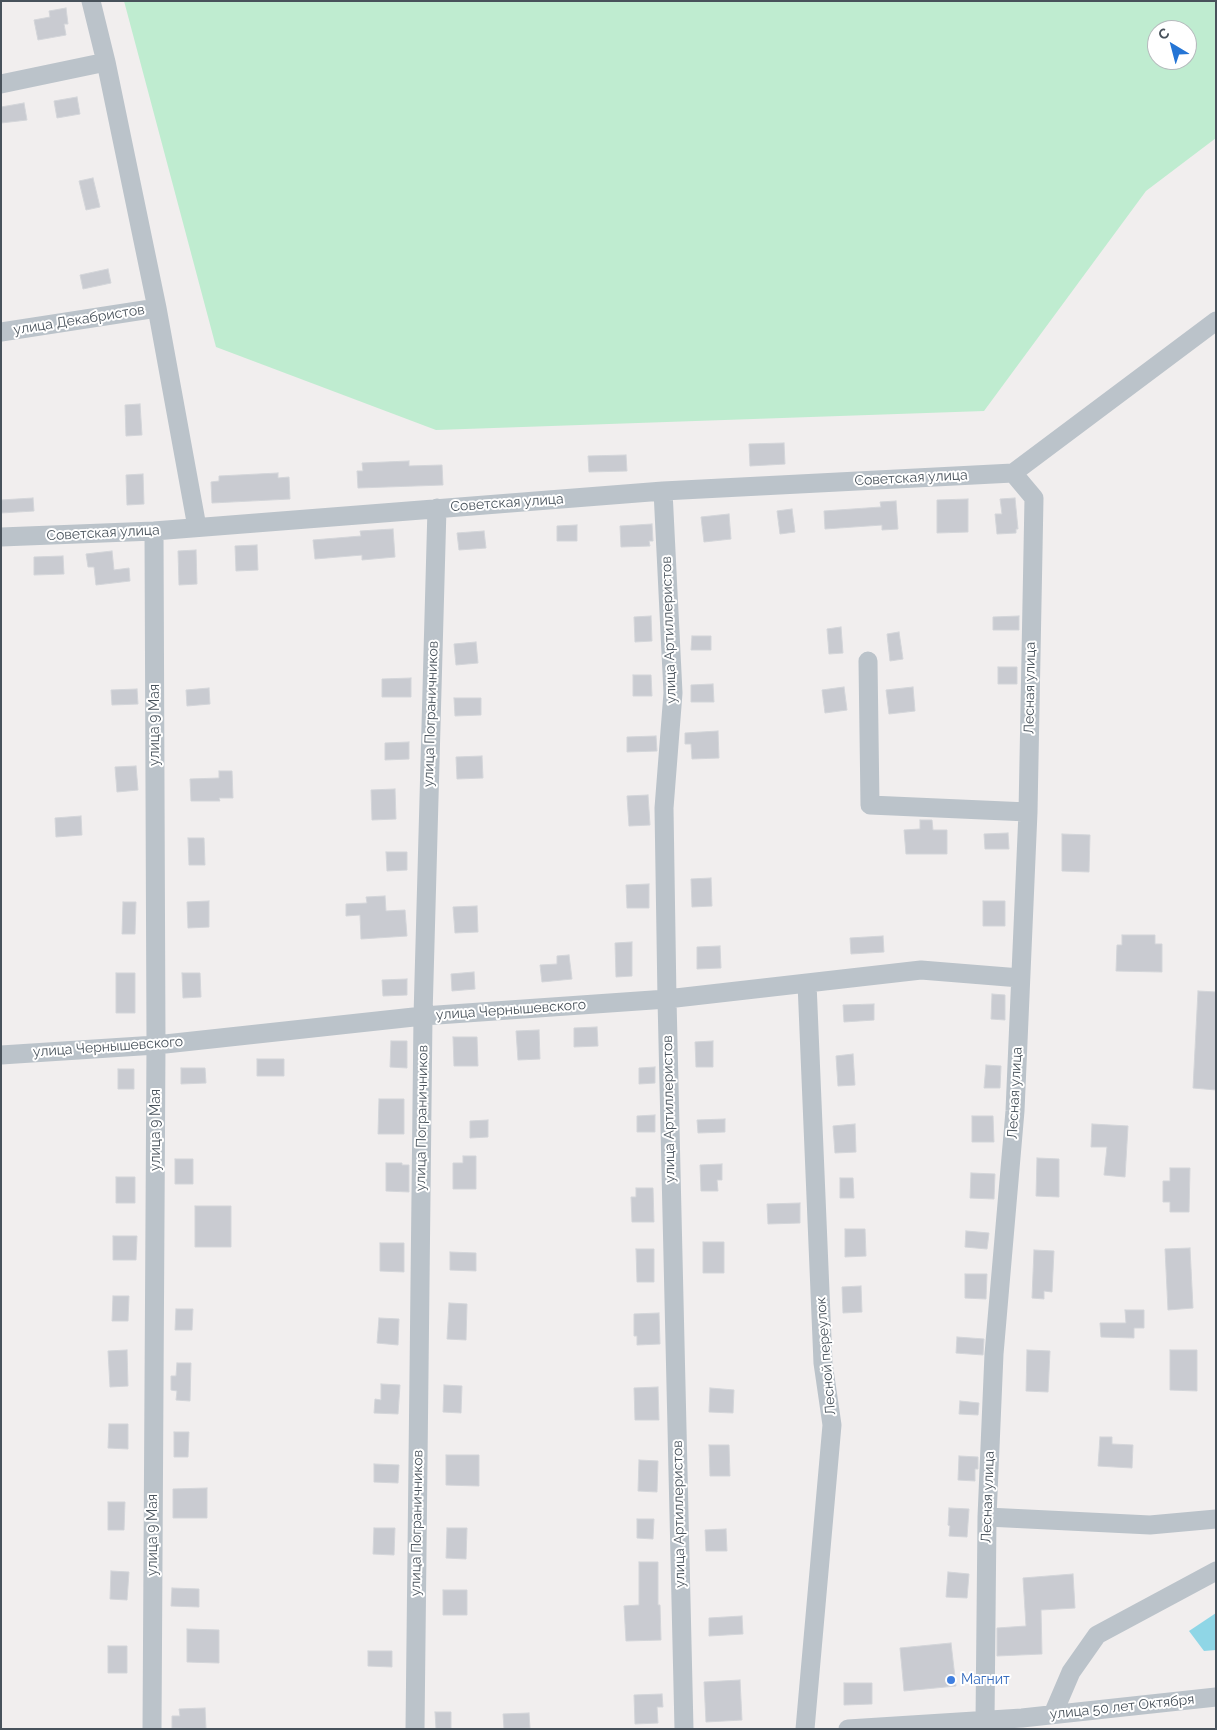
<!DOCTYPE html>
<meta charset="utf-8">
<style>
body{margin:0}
#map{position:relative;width:1217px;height:1730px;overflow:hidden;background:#f1eeee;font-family:Raleway,sans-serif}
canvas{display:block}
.frame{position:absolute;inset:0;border:2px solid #48525b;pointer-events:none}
.north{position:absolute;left:1147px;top:20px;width:50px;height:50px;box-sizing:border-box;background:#fff;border:1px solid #b6babd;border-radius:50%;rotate:323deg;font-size:14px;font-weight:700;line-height:20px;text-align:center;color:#48525b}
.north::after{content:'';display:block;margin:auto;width:18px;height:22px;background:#2575d5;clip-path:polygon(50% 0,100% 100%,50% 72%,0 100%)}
</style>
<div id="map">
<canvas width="1217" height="1730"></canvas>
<div class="frame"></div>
<div class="north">С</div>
</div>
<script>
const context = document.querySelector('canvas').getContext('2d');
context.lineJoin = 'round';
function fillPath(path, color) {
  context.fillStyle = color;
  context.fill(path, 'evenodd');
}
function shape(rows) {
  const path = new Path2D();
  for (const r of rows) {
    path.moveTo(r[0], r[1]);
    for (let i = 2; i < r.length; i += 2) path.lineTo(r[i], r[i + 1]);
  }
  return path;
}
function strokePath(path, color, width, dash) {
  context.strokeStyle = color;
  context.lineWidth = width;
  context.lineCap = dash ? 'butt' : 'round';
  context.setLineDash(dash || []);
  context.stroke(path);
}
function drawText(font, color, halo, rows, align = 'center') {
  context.font = font + ' Raleway,sans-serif';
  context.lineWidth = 4;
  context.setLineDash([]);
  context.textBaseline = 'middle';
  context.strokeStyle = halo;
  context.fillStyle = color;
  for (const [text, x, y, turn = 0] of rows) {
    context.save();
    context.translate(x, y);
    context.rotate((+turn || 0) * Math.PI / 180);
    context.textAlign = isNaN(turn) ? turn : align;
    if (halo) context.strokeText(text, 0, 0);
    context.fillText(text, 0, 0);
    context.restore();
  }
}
fillPath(shape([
 [124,1,1216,1,1216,138,1146,191,984,411,436,430,216,347],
 [1157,30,1187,30,1187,60,1157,60]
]), '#bfecd0');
fillPath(shape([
 [1216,1613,1216,1650,1204,1651,1189,1631]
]), '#8fd6e6');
const building = shape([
 [66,8,68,24,64,24,66,35,38,40,34,20,50,17,49,11,66,8],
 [77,97,80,114,57,118,54,101,77,97],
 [24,103,27,120,1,123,1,107,24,103],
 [93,178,100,207,86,210,79,181,93,178],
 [108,269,111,283,83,289,80,275,108,269],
 [140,404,142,435,126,436,125,405,140,404],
 [784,443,785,464,750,466,749,444,784,443],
 [626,455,627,471,589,472,588,456,626,455],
 [409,461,409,466,442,465,443,485,358,488,357,471,363,471,362,463,409,461],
 [278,473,278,478,289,477,290,499,212,503,211,482,219,481,219,476,278,473],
 [143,474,144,504,127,505,126,475,143,474],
 [33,498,34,511,1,513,1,500,33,498],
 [1015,498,1018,529,1016,529,1016,533,997,534,995,514,1002,514,1000,499,1015,498],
 [968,499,968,532,937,533,937,500,968,499],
 [896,501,898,529,882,530,882,525,825,529,824,511,881,507,880,502,896,501],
 [792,509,795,532,780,534,777,511,792,509],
 [729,514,731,539,704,542,701,517,729,514],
 [652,524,653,541,649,541,650,546,621,547,620,526,652,524],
 [577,525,577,541,557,541,557,526,577,525],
 [393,529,395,557,362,560,362,555,315,559,313,540,361,536,360,531,393,529],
 [484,531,486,548,459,550,457,533,484,531],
 [257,545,258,570,236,571,235,546,257,545],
 [196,550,197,584,179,585,178,551,196,550],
 [112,551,114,570,129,568,130,581,96,585,94,567,88,567,86,554,112,551],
 [63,556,64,574,34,575,34,557,63,556],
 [651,616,652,641,635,642,634,617,651,616],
 [1019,616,1019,630,993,630,993,617,1019,616],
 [841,627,843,653,829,654,827,629,841,627],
 [899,632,903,659,890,661,887,634,899,632],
 [692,636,711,636,711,650,691,650,692,636],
 [476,642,478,663,456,665,454,644,476,642],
 [998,667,1017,667,1017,684,998,684,998,667],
 [633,675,651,675,652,696,633,696,633,675],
 [411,678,411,697,382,697,382,679,411,678],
 [713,684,714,702,691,702,691,685,713,684],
 [844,687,847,710,825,713,822,690,844,687],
 [913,687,915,711,889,714,886,690,913,687],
 [209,688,210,704,187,706,186,690,209,688],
 [137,689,138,704,112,705,111,690,137,689],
 [454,698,481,698,481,715,455,716,454,698],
 [718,731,719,758,692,759,691,744,685,744,685,733,718,731],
 [656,736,657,751,627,752,627,737,656,736],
 [409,742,409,759,385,760,385,743,409,742],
 [482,756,483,778,457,779,456,757,482,756],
 [136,766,138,790,117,792,115,767,136,766],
 [219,771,232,771,233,798,219,798,220,801,191,801,190,779,219,778,219,771],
 [395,789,396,819,372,820,371,790,395,789],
 [648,795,650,825,629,826,627,796,648,795],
 [81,816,82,835,56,837,55,818,81,816],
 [920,820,932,820,933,830,947,830,947,854,906,854,904,830,920,829,920,820],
 [1008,833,1009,849,985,849,984,834,1008,833],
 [1062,834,1090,835,1089,872,1062,871,1062,834],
 [188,838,204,838,205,865,189,865,188,838],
 [386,852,407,852,407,870,387,871,386,852],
 [711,878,712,906,692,907,691,879,711,878],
 [649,884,649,908,627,908,626,885,649,884],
 [385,896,386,911,405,910,407,936,361,939,360,915,346,916,346,904,367,903,366,897,385,896],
 [209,901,209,927,188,928,187,902,209,901],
 [983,901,1005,901,1005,926,983,926,983,901],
 [123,902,136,902,135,934,122,934,123,902],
 [477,906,478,932,455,933,453,907,477,906],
 [1122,935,1155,935,1155,944,1162,944,1162,972,1116,971,1117,945,1122,945,1122,935],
 [883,936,884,952,851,954,850,938,883,936],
 [632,942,632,976,616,977,615,943,632,942],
 [720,946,721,968,697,969,697,947,720,946],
 [569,955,572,979,542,982,540,965,557,964,557,956,569,955],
 [474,972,475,989,452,991,451,974,474,972],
 [116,973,135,973,135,1013,116,1013,116,973],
 [182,973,200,973,201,997,183,998,182,973],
 [407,979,407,995,383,996,382,980,407,979],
 [1198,991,1216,992,1216,1090,1193,1088,1198,991],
 [992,994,1005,995,1005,1020,991,1019,992,994],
 [874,1004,874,1020,844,1022,843,1005,874,1004],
 [597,1027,598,1046,574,1047,574,1028,597,1027],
 [539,1030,540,1059,518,1060,516,1031,539,1030],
 [453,1037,477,1037,478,1066,454,1066,453,1037],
 [391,1041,407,1041,407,1068,390,1067,391,1041],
 [713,1041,713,1067,696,1067,695,1042,713,1041],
 [853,1054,855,1085,838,1086,836,1056,853,1054],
 [257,1059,284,1059,284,1076,257,1076,257,1059],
 [986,1065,1001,1066,1000,1088,984,1088,986,1065],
 [655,1067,655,1083,639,1084,639,1068,655,1067],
 [181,1068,205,1068,206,1083,181,1084,181,1068],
 [118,1069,134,1069,134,1089,118,1089,118,1069],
 [379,1099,404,1099,404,1134,378,1134,379,1099],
 [655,1115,655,1132,637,1132,637,1116,655,1115],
 [972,1116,993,1116,994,1142,972,1142,972,1116],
 [725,1119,725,1132,698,1133,697,1120,725,1119],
 [488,1120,488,1137,470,1138,470,1121,488,1120],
 [855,1124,856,1152,835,1153,833,1126,855,1124],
 [1092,1124,1128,1126,1125,1177,1104,1175,1107,1147,1091,1147,1092,1124],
 [463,1156,476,1156,476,1189,453,1189,453,1163,463,1163,463,1156],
 [1037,1158,1059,1159,1059,1197,1036,1196,1037,1158],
 [175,1159,193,1159,193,1184,175,1184,175,1159],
 [386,1163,402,1163,402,1165,409,1165,409,1192,386,1191,386,1163],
 [722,1164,722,1180,717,1180,718,1191,701,1191,700,1165,722,1164],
 [1170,1168,1190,1168,1189,1212,1170,1212,1170,1202,1163,1202,1163,1181,1170,1181,1170,1168],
 [971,1173,995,1174,994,1199,970,1198,971,1173],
 [116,1177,135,1177,135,1203,116,1203,116,1177],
 [840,1178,853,1178,854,1198,840,1198,840,1178],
 [636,1188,653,1188,654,1222,632,1222,631,1197,636,1197,636,1188],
 [800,1203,800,1223,768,1224,767,1204,800,1203],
 [195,1206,231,1206,231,1247,195,1247,195,1206],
 [845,1229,865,1229,866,1256,845,1257,845,1229],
 [966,1231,989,1233,987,1249,965,1247,966,1231],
 [113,1236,137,1236,136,1260,113,1260,113,1236],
 [703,1242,724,1242,724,1273,703,1273,703,1242],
 [380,1243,404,1243,404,1272,380,1271,380,1243],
 [1190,1248,1193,1308,1168,1310,1165,1249,1190,1248],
 [636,1249,654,1249,654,1282,637,1282,636,1249],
 [1034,1250,1054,1251,1052,1292,1044,1291,1044,1299,1032,1298,1034,1250],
 [450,1252,476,1253,476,1271,450,1270,450,1252],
 [965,1274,987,1274,986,1299,965,1298,965,1274],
 [861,1286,862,1312,843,1313,842,1287,861,1286],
 [113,1296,129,1296,128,1321,112,1321,113,1296],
 [449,1303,467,1304,466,1340,447,1339,449,1303],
 [176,1309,193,1309,192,1330,175,1330,176,1309],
 [1125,1310,1144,1310,1144,1328,1134,1328,1134,1338,1101,1337,1100,1323,1126,1323,1125,1310],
 [659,1313,660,1344,637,1345,637,1336,634,1336,634,1314,659,1313],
 [379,1318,399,1319,398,1345,377,1343,379,1318],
 [957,1337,984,1339,983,1355,956,1353,957,1337],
 [127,1350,128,1386,110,1387,108,1351,127,1350],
 [1027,1350,1050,1351,1048,1392,1026,1391,1027,1350],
 [1170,1350,1197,1350,1197,1391,1170,1390,1170,1350],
 [177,1363,191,1363,190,1401,176,1400,177,1391,171,1390,171,1376,176,1376,177,1363],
 [381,1384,400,1385,398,1414,374,1413,375,1399,381,1400,381,1384],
 [444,1385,462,1386,461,1413,443,1412,444,1385],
 [658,1387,659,1420,635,1420,634,1388,658,1387],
 [710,1388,734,1390,733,1413,709,1412,710,1388],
 [960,1401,979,1403,978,1415,959,1414,960,1401],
 [109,1424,128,1424,128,1449,108,1448,109,1424],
 [174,1432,189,1432,188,1457,174,1457,174,1432],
 [1100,1437,1112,1437,1112,1444,1133,1445,1132,1468,1098,1466,1100,1437],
 [709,1445,729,1445,730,1476,710,1476,709,1445],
 [446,1455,479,1455,479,1486,446,1485,446,1455],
 [959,1456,978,1457,978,1469,975,1469,975,1481,958,1480,959,1456],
 [639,1460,658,1461,657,1492,638,1491,639,1460],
 [374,1464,399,1465,398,1483,374,1482,374,1464],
 [207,1488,207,1518,173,1518,173,1489,207,1488],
 [108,1502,125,1502,124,1530,108,1530,108,1502],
 [949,1508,969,1509,967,1537,949,1536,950,1526,948,1525,949,1508],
 [637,1519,654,1519,653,1539,637,1538,637,1519],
 [374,1528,395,1528,394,1555,373,1554,374,1528],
 [447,1528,467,1528,466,1559,446,1558,447,1528],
 [726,1529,727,1551,706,1551,705,1530,726,1529],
 [639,1562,658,1562,658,1605,660,1605,661,1640,626,1641,624,1606,639,1605,639,1562],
 [111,1571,129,1572,127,1600,110,1599,111,1571],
 [948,1572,969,1574,967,1598,946,1597,948,1572],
 [1073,1574,1075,1608,1041,1610,1042,1654,997,1656,997,1628,1026,1626,1023,1578,1073,1574],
 [172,1588,199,1589,199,1607,171,1606,172,1588],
 [443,1590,467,1590,467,1615,443,1615,443,1590],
 [742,1616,743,1634,709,1636,709,1618,742,1616],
 [187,1629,219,1630,219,1663,187,1662,187,1629],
 [951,1643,956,1686,904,1691,900,1648,951,1643],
 [108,1646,127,1646,127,1673,108,1673,108,1646],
 [368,1651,392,1651,392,1667,368,1666,368,1651],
 [740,1680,742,1720,706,1722,704,1682,740,1680],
 [844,1683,872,1683,872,1704,844,1705,844,1683],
 [662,1694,663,1707,657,1707,658,1723,635,1724,634,1695,662,1694],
 [205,1708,206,1729,172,1728,172,1716,180,1716,179,1709,205,1708],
 [435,1712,451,1712,451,1729,436,1729,435,1712],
 [529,1713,530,1728,504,1729,503,1714,529,1713]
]);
fillPath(building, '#c9cbd1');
strokePath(building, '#d3d5d9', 1);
strokePath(shape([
 [91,1,106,62,157,308,197,527],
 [1,84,106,62],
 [1,332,157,308],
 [1013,473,1216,321],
 [663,491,673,693,664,808,667,999,684,1729],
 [1,537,154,531,663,491,1013,473],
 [868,661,870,805,1028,812],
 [1,1055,156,1045,423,1016,667,999,921,970,1020,978],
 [987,1517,1150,1525,1216,1519],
 [1053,1714,1071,1672,1097,1635,1216,1571],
 [985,1721,987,1517,994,1354,1015,1111,1028,812,1034,498,1013,473],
 [152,1729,156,1045,154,531],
 [415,1729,423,1016,437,508],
 [805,1729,832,1425,823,1363,807,983],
 [848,1729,1022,1718,1216,1697]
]), '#bbc3ca', 19);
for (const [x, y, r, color] of [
 [951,1680,5,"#3f7fe0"]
]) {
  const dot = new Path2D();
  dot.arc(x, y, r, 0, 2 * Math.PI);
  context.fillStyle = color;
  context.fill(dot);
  strokePath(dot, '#fff', 2);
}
drawText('14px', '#48525b', '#fff', [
 ["улица Декабристов",79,320,-9],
 ["Советская улица",911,478,-3],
 ["Советская улица",507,503,-4],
 ["Советская улица",103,533,-3],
 ["улица Артиллеристов",669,630,-92],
 ["Лесная улица",1030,688,-89],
 ["улица Пограничников",431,714,-88],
 ["улица 9 Мая",155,725,-90],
 ["улица Чернышевского",511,1010,-4],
 ["улица Чернышевского",108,1047,-4],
 ["Лесная улица",1015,1093,-87],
 ["улица Артиллеристов",669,1109,-91],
 ["улица Пограничников",422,1118,-89],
 ["улица 9 Мая",156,1130,-90],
 ["Лесной переулок",826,1356,-95],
 ["Лесная улица",988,1497,-88],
 ["улица Артиллеристов",679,1514,-91],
 ["улица Пограничников",417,1523,-89],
 ["улица 9 Мая",153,1535,-90],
 ["улица 50 лет Октября",1122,1707,-6]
]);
drawText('14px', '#366cbe', '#fff', [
 ["Магнит",961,1680]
], 'left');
</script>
